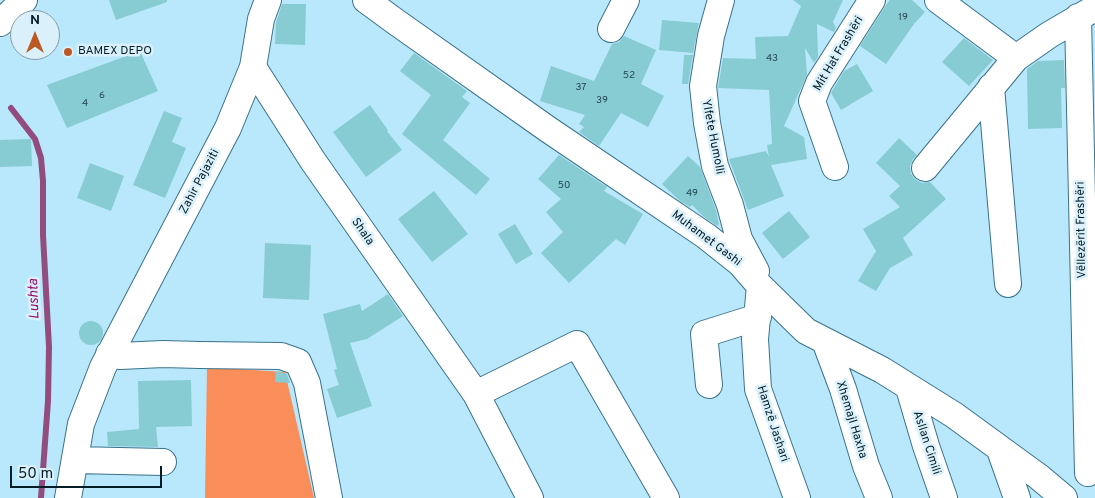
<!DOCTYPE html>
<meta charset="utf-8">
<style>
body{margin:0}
#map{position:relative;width:1095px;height:498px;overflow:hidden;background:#b9e8fc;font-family:Overpass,sans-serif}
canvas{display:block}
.north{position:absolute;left:10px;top:10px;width:50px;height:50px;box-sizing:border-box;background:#daf1fb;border:1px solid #859ca6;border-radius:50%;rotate:0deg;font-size:14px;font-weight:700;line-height:20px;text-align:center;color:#051d26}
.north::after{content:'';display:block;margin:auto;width:18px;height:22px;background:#bc5822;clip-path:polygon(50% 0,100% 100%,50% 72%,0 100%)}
.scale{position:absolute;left:10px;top:466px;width:152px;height:22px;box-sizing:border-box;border:2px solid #051d26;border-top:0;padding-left:6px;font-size:15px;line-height:18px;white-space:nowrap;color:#051d26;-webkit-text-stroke:4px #daf1fb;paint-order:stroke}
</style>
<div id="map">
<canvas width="1095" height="498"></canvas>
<div class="north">N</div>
<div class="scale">50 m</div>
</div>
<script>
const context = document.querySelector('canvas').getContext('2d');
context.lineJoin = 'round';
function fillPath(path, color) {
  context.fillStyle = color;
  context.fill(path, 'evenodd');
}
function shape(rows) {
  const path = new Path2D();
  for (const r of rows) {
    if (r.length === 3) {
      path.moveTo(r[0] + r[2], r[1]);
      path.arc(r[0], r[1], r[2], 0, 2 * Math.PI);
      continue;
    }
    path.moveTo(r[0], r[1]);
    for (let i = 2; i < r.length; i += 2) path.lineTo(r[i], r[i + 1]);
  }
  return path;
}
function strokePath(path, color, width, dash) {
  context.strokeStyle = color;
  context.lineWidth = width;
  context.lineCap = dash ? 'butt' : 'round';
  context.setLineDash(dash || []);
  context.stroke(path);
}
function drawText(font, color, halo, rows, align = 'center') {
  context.font = font + ' Overpass,sans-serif';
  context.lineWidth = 5;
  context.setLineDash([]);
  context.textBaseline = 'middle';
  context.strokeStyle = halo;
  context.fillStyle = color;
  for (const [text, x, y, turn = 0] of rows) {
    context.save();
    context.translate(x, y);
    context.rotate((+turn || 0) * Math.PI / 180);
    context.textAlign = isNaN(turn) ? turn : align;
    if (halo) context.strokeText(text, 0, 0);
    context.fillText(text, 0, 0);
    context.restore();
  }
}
fillPath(shape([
 [207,367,285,372,314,498,205,498]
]), '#f98e5b');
strokePath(shape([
 [11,108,35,139,41,158,43,181,43,235,49,347,48,401,41,498]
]), '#924d7e', 6);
fillPath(shape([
 [109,0,167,0,167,2,116,20],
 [793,0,843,0,833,22,836,28,834,32,817,24,818,57,814,63,805,48,807,75,784,126,804,137,807,159,771,165,784,196,748,210,729,159,766,151,769,157,767,145,772,144,769,90,718,88,723,58,756,59,755,37,788,36,801,6],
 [890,0,912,0,925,12,914,24,886,64,860,46,886,5],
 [282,4,306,4,305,45,275,44,276,23],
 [662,20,699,23,693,53,659,50],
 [624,36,656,50,641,84,664,96,648,127,621,113,599,146,579,132,584,127,579,124,585,115,540,101,551,66,594,81,612,44,619,42],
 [964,38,993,60,969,86,942,62],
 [140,51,158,91,67,128,47,85],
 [414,53,467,91,462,97,470,103,443,140,490,179,476,195,402,134,431,95,400,71],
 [684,55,693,55,688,84,682,84],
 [1064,60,1065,88,1061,88,1062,128,1028,129,1027,69,1038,61],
 [857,64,873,91,841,110,831,93,844,71],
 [370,105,388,130,387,131,402,150,366,177,333,132],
 [164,111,182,118,172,142,186,148,165,198,133,185],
 [899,138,917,155,913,159,910,166,911,174,915,179,922,183,930,182,946,199,903,238,913,255,890,268,876,291,858,281,876,251,863,229,900,207,889,196,900,186,876,163],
 [31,139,32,166,0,167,0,140],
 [559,155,607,187,604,191,643,214,625,245,616,239,569,283,541,253,563,232,546,212,561,199,538,179],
 [688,156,700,167,716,210,719,224,717,226,704,217,692,205,690,207,680,201,662,184],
 [90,163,124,176,111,211,77,198],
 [434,191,468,234,432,262,398,219],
 [789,211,810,237,783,259,762,233],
 [515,224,533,254,516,264,498,234],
 [265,243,311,245,309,300,263,298],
 [388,294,403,316,367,339,350,343,372,406,337,418,327,389,339,385,334,370,337,369,323,314,360,304,362,311],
 [91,333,12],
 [276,371,287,374,290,383,275,382],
 [191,380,192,426,156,427,158,447,108,446,107,432,139,429,138,381]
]), '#87cbd3');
const minor = shape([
 [366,0,396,22,549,130,706,236,740,263,760,286,806,331,882,370,954,415,1039,477,1064,498],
 [721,0,711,36,703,86,707,123,715,166,730,205,739,239,756,271],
 [938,0,1016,58],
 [1078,17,1088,473],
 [0,23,24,0],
 [611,29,626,0],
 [253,67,313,161,476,394,530,498],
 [991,87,1008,284],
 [835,167,812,101,819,83,872,0],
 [925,168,1016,58,1049,35,1095,8],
 [760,286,755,339,758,389,797,498],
 [825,341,843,389,866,466,879,498],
 [109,354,120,356,163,354,200,355,281,356,298,362,307,383,329,498],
 [709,385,704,334,758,317],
 [909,388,926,446,944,498],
 [476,394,577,344,666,498],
 [1000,450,1017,498],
 [75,460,163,462],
 [68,498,81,424,103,367,228,128,253,67,261,19,268,0]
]);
strokePath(minor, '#397389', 28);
strokePath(minor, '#fff', 26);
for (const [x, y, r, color] of [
 [68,52,5,"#bc5822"]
]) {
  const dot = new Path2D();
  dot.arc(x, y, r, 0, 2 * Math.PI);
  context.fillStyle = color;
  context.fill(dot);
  strokePath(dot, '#daf1fb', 2);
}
drawText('10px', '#264851', null, [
 ["19",903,18],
 ["43",772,59],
 ["52",629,76],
 ["37",581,88],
 ["6",102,96],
 ["39",602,101],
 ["4",85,104],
 ["50",564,186],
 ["49",692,194]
]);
drawText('12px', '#051d26', '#daf1fb', [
 ["BAMEX DEPO",78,52]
], 'left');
drawText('12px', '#051d26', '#daf1fb', [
 ["Mit Hat Frashëri",839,54,-59],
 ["Ylfete Humolli",712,137,79],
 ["Zahir Pajaziti",200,182,-62],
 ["Vëllezërit Frashëri",1082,230,-91],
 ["Shala",362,232,55],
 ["Muhamet Gashi",706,239,37],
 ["Xhemajl Haxha",851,420,73],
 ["Hamzë Jashari",772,424,72],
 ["Asllan Cimili",926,443,72]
]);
drawText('italic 14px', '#990f6e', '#daf1fb', [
 ["Lushta",35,299,-92]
]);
</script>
